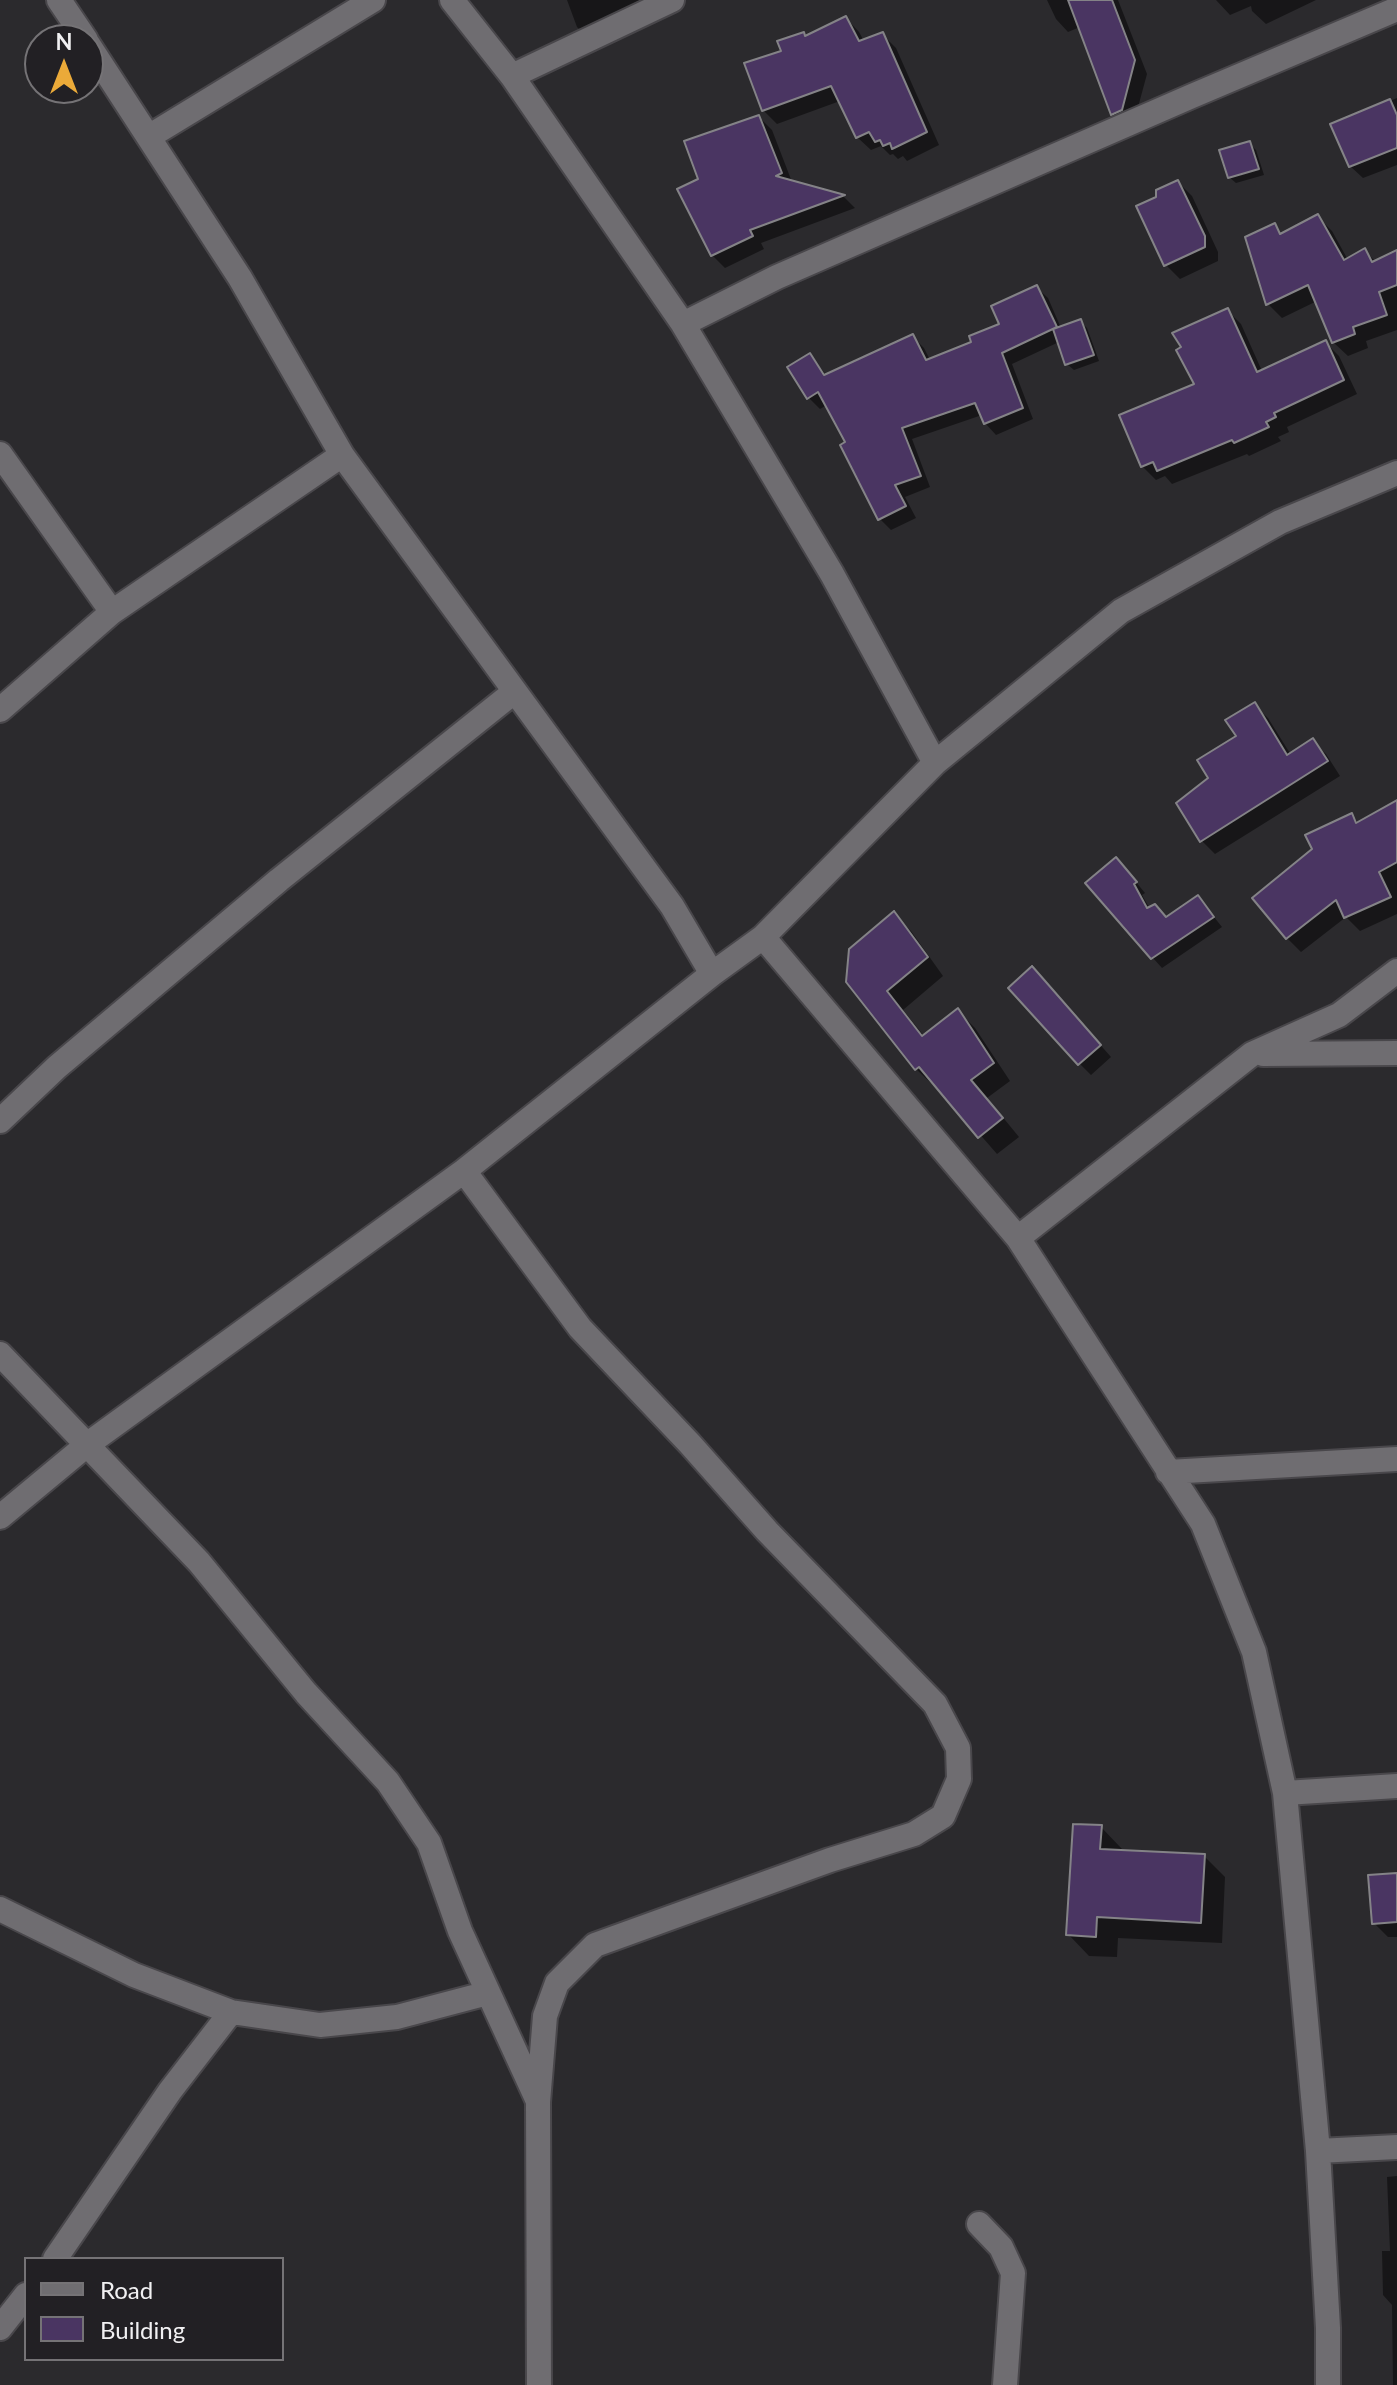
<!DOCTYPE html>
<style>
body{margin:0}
#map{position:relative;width:1397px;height:2385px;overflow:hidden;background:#2b2a2d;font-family:Lato,sans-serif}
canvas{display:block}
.legend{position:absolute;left:24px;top:2257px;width:260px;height:104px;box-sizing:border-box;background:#222024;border:2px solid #757376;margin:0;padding:10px 14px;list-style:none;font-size:24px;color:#f1f0f2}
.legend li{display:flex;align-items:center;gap:16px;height:40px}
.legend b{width:40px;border:2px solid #757376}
.north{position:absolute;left:24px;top:24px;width:80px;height:80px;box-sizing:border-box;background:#222024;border:2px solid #757376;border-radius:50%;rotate:0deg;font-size:22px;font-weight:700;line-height:32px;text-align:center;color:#f1f0f2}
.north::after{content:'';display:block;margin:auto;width:28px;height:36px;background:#ebaa39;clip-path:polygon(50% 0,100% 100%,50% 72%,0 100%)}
</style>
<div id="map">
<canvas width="1397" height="2385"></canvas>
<ul class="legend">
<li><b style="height:10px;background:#6f6d71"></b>Road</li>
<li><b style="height:22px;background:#4a3562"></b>Building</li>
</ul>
<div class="north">N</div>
</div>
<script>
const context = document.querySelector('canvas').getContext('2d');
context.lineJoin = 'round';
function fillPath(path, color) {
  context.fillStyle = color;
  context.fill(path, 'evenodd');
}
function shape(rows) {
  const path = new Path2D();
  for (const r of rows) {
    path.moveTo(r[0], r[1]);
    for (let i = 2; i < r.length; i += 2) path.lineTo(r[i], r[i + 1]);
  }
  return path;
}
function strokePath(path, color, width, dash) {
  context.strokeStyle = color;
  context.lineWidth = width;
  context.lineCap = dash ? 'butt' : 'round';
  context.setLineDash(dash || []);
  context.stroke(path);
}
fillPath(shape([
 [567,0,640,0,646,16,591,41,577,27],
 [1047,0,1118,0,1147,74,1134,122,1125,126,1113,114,1080,27,1068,32,1056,19],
 [1216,0,1316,0,1266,24,1252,11,1251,6,1230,15],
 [846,18,859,32,864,41,882,34,896,48,939,145,907,161,903,156,898,159,893,154,890,155,881,146,871,150,857,137,840,101,777,124,763,110,783,52,803,34,807,37],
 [1397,98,1397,165,1363,178,1350,166,1333,125],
 [759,117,772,130,792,182,844,197,855,208,761,243,764,249,725,268,712,255,680,190,700,180],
 [1250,144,1256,150,1264,175,1236,183,1229,177],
 [1178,182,1192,196,1218,252,1218,261,1180,279,1166,265,1158,198],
 [1318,217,1332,231,1348,260,1365,251,1376,262,1397,252,1397,330,1366,341,1368,348,1348,356,1333,342,1317,301,1282,318,1268,304,1248,238,1274,226,1283,235],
 [1036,287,1048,298,1061,328,1080,321,1087,328,1099,361,1074,370,1067,364,1059,342,1012,364,1033,419,996,435,985,423,982,415,912,439,930,487,905,497,916,518,891,530,880,519,847,443,827,405,820,409,809,398,810,355,827,376,913,337,924,348,930,360,973,343,1002,325],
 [1227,310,1241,324,1262,371,1325,342,1339,356,1357,394,1287,427,1289,432,1278,437,1281,441,1249,456,1247,454,1172,484,1165,476,1156,480,1142,466,1197,385],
 [1254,705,1268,718,1291,755,1312,741,1326,754,1340,776,1215,854,1202,841,1179,804,1210,779,1238,737],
 [1397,802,1397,914,1360,931,1346,917,1301,952,1287,938,1314,850,1351,816,1359,823],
 [1126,870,1145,893,1142,895,1150,909,1167,919,1198,897,1222,927,1162,968,1153,958],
 [893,914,911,931,943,976,903,1010,924,1036,958,1011,975,1028,1010,1081,987,1098,1019,1137,997,1154,936,1084,934,1086,916,1069,848,981],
 [1043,980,1111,1057,1091,1075,1080,1064],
 [1101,1827,1122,1849,1122,1852,1204,1856,1225,1877,1222,1943,1118,1938,1117,1957,1089,1956,1068,1934],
 [1397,1875,1397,1937,1388,1937,1374,1923],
 [1397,2176,1397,2385,1393,2385,1392,2305,1383,2295,1382,2251,1390,2251,1387,2177]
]), '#0007');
const building = shape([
 [1068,0,1112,0,1135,60,1122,110,1111,115,1068,0],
 [846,16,859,41,883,32,927,132,892,149,890,143,883,146,880,140,875,142,869,132,856,138,831,86,762,111,744,63,781,51,777,41,804,32,805,36,846,16],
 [1390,99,1397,115,1397,148,1349,167,1330,124,1390,99],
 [759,115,782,173,776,176,845,195,750,230,753,236,711,256,677,189,698,179,684,141,759,115],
 [1250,141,1259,169,1228,178,1219,150,1250,141],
 [1178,180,1205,236,1205,247,1164,266,1136,206,1156,197,1156,190,1178,180],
 [1318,214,1344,260,1365,248,1372,262,1397,250,1397,285,1379,292,1387,315,1353,327,1355,334,1332,343,1308,285,1266,305,1245,237,1275,223,1280,234,1318,214],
 [1037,285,1057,327,1002,353,1023,408,984,424,975,403,902,428,921,476,895,485,906,506,878,520,840,445,845,442,818,392,807,399,787,367,810,353,824,375,913,334,926,360,971,342,969,336,999,324,991,306,1037,285],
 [1228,308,1257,372,1326,340,1344,380,1274,413,1276,417,1266,422,1269,427,1234,443,1232,440,1157,471,1153,462,1141,467,1119,415,1194,384,1176,350,1181,347,1172,333,1228,308],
 [1081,319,1094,355,1065,365,1053,329,1081,319],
 [1255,702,1287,755,1313,738,1328,761,1200,842,1176,803,1208,778,1197,760,1236,736,1225,720,1255,702],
 [1397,800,1397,862,1379,872,1391,897,1344,918,1336,900,1286,939,1252,898,1312,849,1305,835,1352,813,1356,823,1397,800],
 [1116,857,1137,882,1134,884,1147,908,1155,904,1166,917,1198,895,1214,917,1151,959,1085,883,1116,857],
 [894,911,928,957,887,991,922,1036,958,1008,994,1063,971,1080,1003,1118,978,1138,919,1067,915,1070,846,982,849,949,894,911],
 [1032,966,1101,1045,1078,1065,1008,988,1032,966],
 [1073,1824,1102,1825,1100,1849,1205,1854,1201,1923,1097,1917,1096,1937,1066,1935,1073,1824],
 [1397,1873,1397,1922,1372,1924,1368,1875,1397,1873]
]);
fillPath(building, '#4a3562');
strokePath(building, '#848387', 2);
const minor = shape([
 [59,0,86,40],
 [452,0,512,76,683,324,832,574,935,763],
 [88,44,240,278,342,455,672,906,712,974],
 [512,76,672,0],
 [150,136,373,0],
 [683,324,777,277,1192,96,1397,9],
 [0,454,112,612],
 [0,710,112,612,342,455],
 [763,937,1018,1238,1203,1524,1254,1652,1285,1793,1318,2151,1328,2328,1328,2385],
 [1263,1054,1397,1053],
 [0,1121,57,1067,279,880,514,692],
 [464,1171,580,1328,690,1444,767,1531,935,1704,958,1748,959,1779,943,1816,914,1834,830,1860,595,1945,557,1983,545,2016,538,2102,539,2385],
 [1018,1238,1252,1054,1339,1015,1397,971],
 [0,1354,199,1562,306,1693,388,1782,429,1843,460,1931,537,2099],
 [1168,1472,1397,1459],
 [0,1517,88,1444,464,1171,712,974,763,937,935,763,1121,611,1280,522,1397,473],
 [1285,1793,1397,1786],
 [0,1909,134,1975,231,2012,320,2025,397,2017,488,1993],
 [1318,2151,1397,2147],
 [979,2224,1001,2247,1013,2273,1005,2385],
 [55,2259,170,2091,231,2012],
 [0,2328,26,2295]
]);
strokePath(minor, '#49474b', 28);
strokePath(minor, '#6f6d71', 24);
</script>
